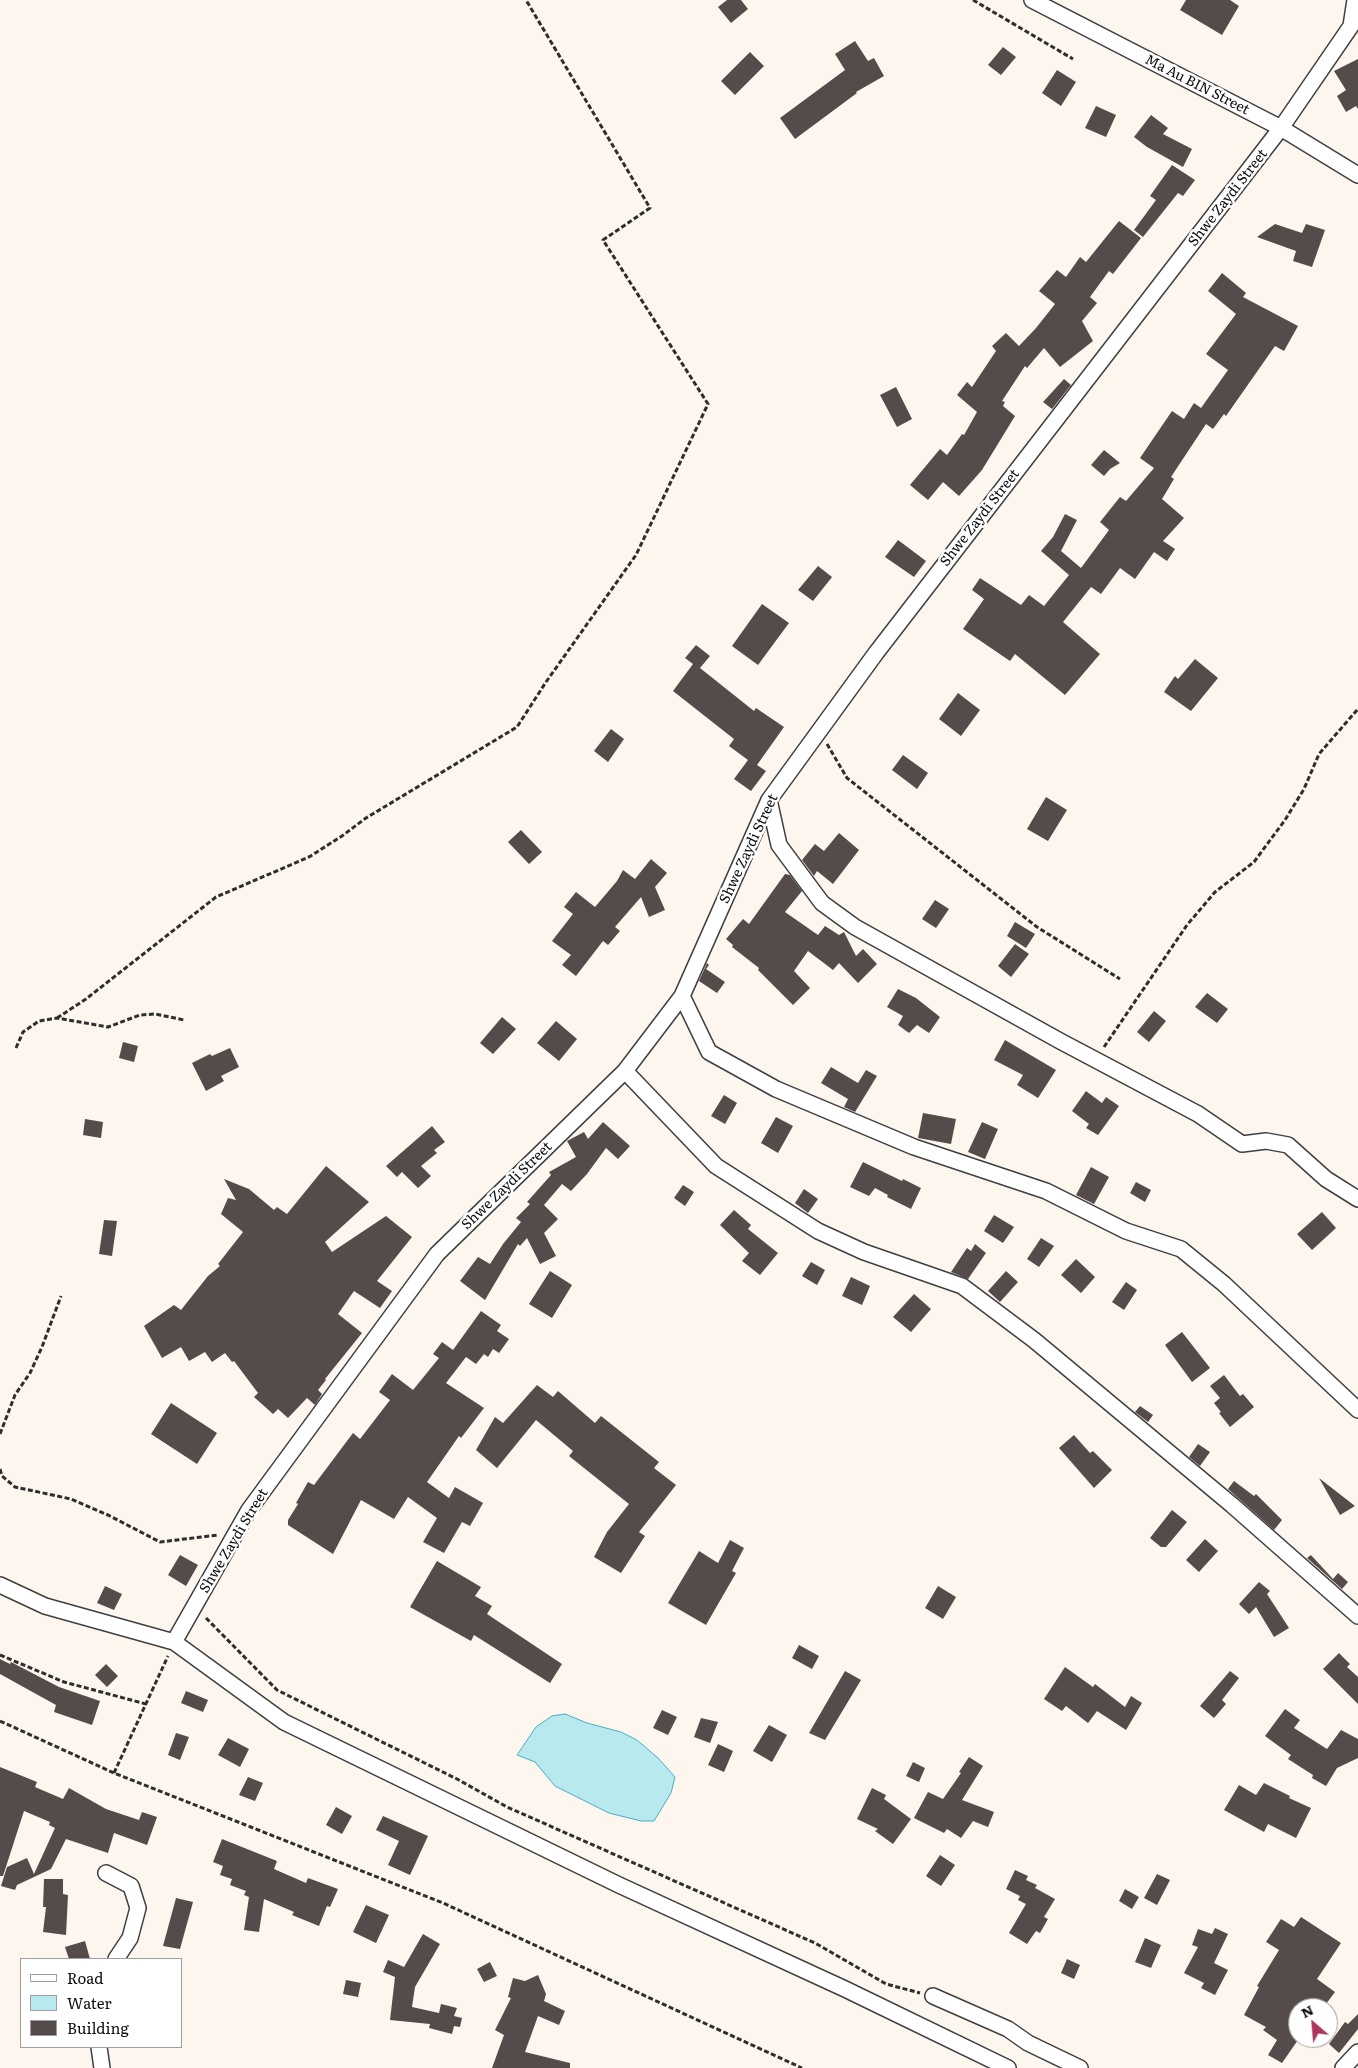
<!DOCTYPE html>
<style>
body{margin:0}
#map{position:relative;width:1358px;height:2068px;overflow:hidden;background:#fdf6ee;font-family:Literata,serif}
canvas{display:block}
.legend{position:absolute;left:20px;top:1958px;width:162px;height:90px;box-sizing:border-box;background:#fff;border:1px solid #9e9e9e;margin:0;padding:6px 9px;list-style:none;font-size:15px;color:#0c0c0c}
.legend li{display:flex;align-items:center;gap:10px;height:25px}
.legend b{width:25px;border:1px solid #9e9e9e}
.north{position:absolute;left:1288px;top:1998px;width:50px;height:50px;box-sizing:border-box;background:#fff;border:1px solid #9e9e9e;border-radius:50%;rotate:333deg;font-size:14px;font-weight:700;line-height:20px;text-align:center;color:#0c0c0c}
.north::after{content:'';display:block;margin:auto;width:18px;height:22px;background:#ad345a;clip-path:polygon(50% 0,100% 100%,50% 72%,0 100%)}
</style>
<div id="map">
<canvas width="1358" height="2068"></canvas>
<ul class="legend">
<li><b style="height:6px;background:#fff"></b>Road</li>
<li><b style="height:14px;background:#b8e9ef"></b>Water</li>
<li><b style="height:14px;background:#544b4a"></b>Building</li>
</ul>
<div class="north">N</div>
</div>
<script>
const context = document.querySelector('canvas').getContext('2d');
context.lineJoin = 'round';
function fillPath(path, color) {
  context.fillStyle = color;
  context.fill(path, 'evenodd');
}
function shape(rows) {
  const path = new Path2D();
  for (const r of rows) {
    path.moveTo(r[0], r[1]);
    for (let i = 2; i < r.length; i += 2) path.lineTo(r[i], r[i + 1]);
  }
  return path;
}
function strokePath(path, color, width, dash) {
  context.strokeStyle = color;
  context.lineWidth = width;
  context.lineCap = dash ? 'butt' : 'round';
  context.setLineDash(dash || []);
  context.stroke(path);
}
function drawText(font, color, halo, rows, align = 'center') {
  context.font = font + ' Literata,serif';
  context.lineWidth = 5;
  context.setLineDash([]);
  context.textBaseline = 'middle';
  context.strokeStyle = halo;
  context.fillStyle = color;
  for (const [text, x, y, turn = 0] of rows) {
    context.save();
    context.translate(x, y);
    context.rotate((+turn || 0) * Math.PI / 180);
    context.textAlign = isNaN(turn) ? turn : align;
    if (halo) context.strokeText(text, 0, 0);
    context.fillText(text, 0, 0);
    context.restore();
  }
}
const water = shape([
 [565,1714,587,1723,621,1732,637,1740,658,1758,675,1777,671,1793,654,1821,641,1821,609,1813,555,1786,535,1762,517,1755,536,1727,552,1716,565,1714]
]);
fillPath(water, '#b8e9ef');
strokePath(water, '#47aebe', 1);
fillPath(shape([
 [727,0,741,0,748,9,731,23,718,7],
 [1186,0,1230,0,1239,6,1222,35,1180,10],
 [855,41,868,61,874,58,884,76,856,92,857,93,795,139,780,118,845,70,835,54],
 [1003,47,1016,57,1001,75,988,65],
 [750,52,764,66,735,95,721,81],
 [1358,59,1358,109,1356,106,1346,112,1337,96,1346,90,1334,71],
 [1057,70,1076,82,1061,106,1042,93],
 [1096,106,1116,115,1106,137,1085,128],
 [1151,115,1168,128,1163,134,1192,149,1183,167,1147,147,1134,137],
 [1172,165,1195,180,1183,196,1178,193,1143,237,1134,230,1156,200,1150,196],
 [1119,221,1141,238,1113,274,1109,271,1090,297,1097,303,1082,321,1093,341,1060,367,1044,348,1027,368,1025,366,1002,401,1005,402,1003,406,1015,416,982,470,959,496,943,482,928,500,910,485,940,449,947,455,962,434,964,435,977,412,957,395,967,382,972,387,996,351,992,346,1006,333,1019,346,1036,328,1055,304,1039,291,1057,270,1066,277,1080,257,1086,262],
 [1275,224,1302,233,1306,224,1325,230,1312,267,1293,261,1296,251,1257,237],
 [1222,273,1246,293,1243,297,1298,326,1284,351,1275,346,1226,416,1224,414,1213,429,1206,424,1171,477,1174,479,1162,499,1184,518,1163,541,1175,549,1167,561,1154,552,1135,579,1120,568,1101,594,1091,587,1063,622,1100,654,1065,695,1015,654,1010,661,963,629,984,599,972,590,980,578,1021,605,1029,595,1044,606,1069,575,1041,551,1053,537,1065,514,1077,520,1061,551,1081,568,1109,530,1100,522,1120,497,1126,501,1154,468,1140,458,1172,411,1184,419,1194,403,1201,408,1228,370,1206,354,1236,314,1208,291],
 [1064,379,1071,385,1052,409,1043,402],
 [896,387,912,419,897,427,880,395],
 [1104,450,1120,463,1110,469,1104,476,1091,465],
 [898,540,926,561,914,577,885,557],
 [818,566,832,577,813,601,798,590],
 [762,604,789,623,758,665,732,646],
 [696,645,710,656,700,668,754,711,756,708,784,727,757,765,766,771,751,791,734,779,748,760,729,746,734,739,673,691,693,664,685,658],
 [1195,659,1218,678,1191,711,1164,692,1175,676,1178,679],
 [958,693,980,710,961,736,939,719],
 [611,729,624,739,608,762,594,751],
 [903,755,928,773,917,789,892,770],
 [1046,797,1067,810,1048,841,1027,829],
 [521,830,542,852,529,864,508,842],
 [839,833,859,850,833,884,817,871,814,876,802,860,815,844,824,851],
 [651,859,667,873,655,887,665,910,649,917,641,897,615,927,620,931,608,945,603,941,576,976,562,965,571,955,552,941,573,914,564,907,576,892,595,907,617,881,623,870,635,879],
 [785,874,790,875,802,891,785,912,818,935,825,926,839,935,844,932,856,956,863,949,877,964,858,983,839,963,833,970,808,951,794,971,810,988,793,1005,758,970,759,968,732,947,733,945,726,939,743,919,749,924],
 [935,900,949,909,936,928,922,919],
 [1015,922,1035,934,1026,948,1007,936],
 [1015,944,1029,954,1011,977,998,966],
 [707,963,709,965,706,969,725,982,717,993,699,981],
 [898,989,916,998,940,1017,929,1033,917,1025,909,1033,898,1025,903,1016,887,1007],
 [1207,993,1228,1009,1217,1023,1195,1007],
 [1154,1011,1166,1021,1149,1042,1137,1032],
 [502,1017,516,1029,493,1054,480,1043],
 [556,1021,577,1039,559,1061,537,1043],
 [1005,1040,1056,1070,1038,1098,1017,1085,1023,1075,994,1060],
 [123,1042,138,1046,134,1062,119,1058],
 [230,1048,239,1067,221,1076,224,1081,206,1091,192,1063,210,1054,212,1056],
 [831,1067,858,1083,866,1070,877,1076,855,1112,844,1107,848,1099,821,1083],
 [1086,1091,1102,1103,1106,1097,1119,1106,1098,1135,1086,1128,1089,1124,1072,1111],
 [724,1095,737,1103,725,1124,711,1116],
 [923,1113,956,1119,951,1144,918,1138],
 [776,1117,793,1126,778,1153,761,1143],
 [85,1119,103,1122,101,1138,83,1135],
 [603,1122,630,1146,618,1159,606,1148,587,1174,571,1191,562,1184,544,1205,558,1219,544,1233,556,1256,540,1264,527,1238,520,1246,518,1244,485,1300,460,1281,478,1257,490,1264,503,1244,521,1222,516,1218,530,1204,527,1202,551,1175,549,1172,576,1157,567,1141,584,1132,588,1139],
 [982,1122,998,1129,985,1159,968,1152],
 [432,1126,445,1142,434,1150,437,1153,421,1166,431,1176,418,1188,402,1172,397,1177,386,1166],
 [863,1162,902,1181,903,1179,921,1188,911,1209,887,1197,888,1195,875,1188,869,1196,850,1187],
 [326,1166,369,1202,325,1242,332,1252,386,1216,412,1237,377,1281,392,1291,380,1308,354,1291,338,1314,362,1333,325,1379,326,1380,318,1390,322,1394,315,1405,307,1398,288,1418,278,1409,273,1414,254,1397,258,1393,234,1361,232,1362,225,1353,212,1362,205,1352,189,1361,181,1347,162,1358,144,1326,174,1305,181,1310,208,1276,220,1266,218,1264,243,1232,221,1214,228,1198,236,1200,224,1179,249,1189,274,1210,277,1207,287,1214],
 [1091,1167,1109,1177,1094,1204,1076,1195],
 [1136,1182,1151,1190,1145,1202,1130,1193],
 [683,1185,694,1192,685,1206,674,1198],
 [804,1189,818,1199,808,1213,795,1203],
 [734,1210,751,1225,748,1229,778,1253,760,1275,742,1261,749,1253,720,1225],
 [1322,1212,1336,1228,1312,1250,1297,1234],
 [994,1215,1014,1227,1003,1243,984,1231],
 [104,1220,117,1221,112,1256,99,1254],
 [1041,1238,1054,1246,1039,1267,1027,1259],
 [975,1244,986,1253,968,1279,951,1272,967,1248,971,1251],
 [1076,1259,1095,1277,1081,1293,1061,1275],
 [811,1262,825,1270,817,1285,802,1276],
 [550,1271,572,1285,552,1318,529,1304],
 [1006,1271,1018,1282,1000,1302,988,1291],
 [851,1277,870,1286,862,1305,842,1296],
 [1126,1282,1137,1290,1124,1310,1112,1302],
 [914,1294,931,1309,911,1332,893,1317],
 [481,1311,501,1325,497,1331,509,1339,499,1353,493,1349,488,1357,484,1354,476,1364,466,1357,446,1383,484,1408,461,1438,459,1436,427,1482,449,1498,455,1487,483,1503,470,1526,462,1522,444,1553,423,1542,437,1518,408,1497,394,1519,361,1500,333,1554,288,1525,288,1520,298,1504,296,1503,308,1482,314,1485,353,1433,360,1439,390,1400,379,1392,392,1374,413,1390,439,1358,433,1354,442,1342,453,1350],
 [1182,1332,1210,1368,1192,1382,1165,1345],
 [1224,1375,1240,1396,1243,1394,1254,1407,1230,1427,1219,1413,1221,1412,1214,1403,1220,1398,1210,1386],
 [537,1385,553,1397,558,1391,595,1423,601,1416,659,1462,654,1468,676,1485,639,1532,645,1536,621,1573,594,1557,607,1532,629,1504,569,1456,573,1451,536,1420,497,1468,476,1450,495,1417,503,1423],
 [171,1403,217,1433,197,1464,151,1434],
 [1140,1406,1153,1415,1148,1422,1135,1412],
 [1074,1435,1090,1453,1093,1451,1112,1470,1094,1488,1059,1448],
 [1198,1444,1210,1452,1200,1466,1189,1457],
 [1319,1478,1355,1506,1340,1515],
 [1234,1481,1254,1496,1256,1494,1282,1520,1274,1530,1228,1489],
 [1172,1510,1187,1522,1166,1547,1161,1547,1150,1538],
 [1205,1539,1218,1551,1199,1572,1186,1560],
 [730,1540,744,1548,732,1571,736,1573,706,1625,668,1603,699,1551,718,1563],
 [180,1555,198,1565,186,1586,168,1575],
 [1311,1555,1333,1579,1338,1573,1348,1582,1342,1589,1307,1558],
 [437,1561,481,1587,475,1596,492,1606,487,1614,562,1664,550,1683,474,1635,471,1641,410,1607],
 [1259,1582,1270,1591,1267,1594,1289,1628,1274,1637,1256,1607,1249,1614,1239,1604],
 [105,1586,122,1594,114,1610,97,1603],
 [938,1586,956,1597,943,1619,925,1608],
 [799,1645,819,1656,812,1669,792,1658],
 [1339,1653,1350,1664,1347,1667,1358,1677,1358,1704,1323,1669],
 [0,1659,10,1664,11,1662,59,1687,100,1701,92,1725,54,1712,56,1705,0,1674],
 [106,1664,118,1676,107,1687,95,1675],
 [1065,1667,1093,1687,1095,1684,1125,1707,1131,1696,1142,1703,1126,1730,1097,1711,1088,1723,1066,1706,1062,1711,1044,1699],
 [845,1671,861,1680,825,1740,809,1733],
 [1230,1671,1239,1678,1222,1700,1226,1704,1214,1718,1200,1706],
 [186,1691,208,1700,203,1712,181,1703],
 [1285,1709,1300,1720,1294,1728,1327,1749,1341,1730,1358,1739,1358,1758,1337,1768,1326,1786,1312,1778,1313,1775,1288,1759,1291,1755,1265,1736],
 [662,1710,677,1717,668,1735,653,1728],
 [701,1718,718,1722,710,1743,694,1737],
 [769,1725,787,1735,772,1762,753,1751],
 [176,1733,189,1737,180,1760,168,1755],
 [228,1738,249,1749,240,1767,218,1755],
 [718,1744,733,1751,724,1772,708,1765],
 [969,1757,983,1766,962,1800,994,1812,988,1827,973,1821,961,1838,947,1829,944,1833,914,1818,928,1792,943,1799,961,1773,959,1772],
 [913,1762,925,1768,919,1782,906,1776],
 [0,1767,37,1782,35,1787,63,1799,69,1788,106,1809,139,1820,142,1812,157,1817,147,1845,114,1833,108,1853,66,1839,51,1869,17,1885,15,1890,1,1886,7,1867,27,1858,34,1874,55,1828,49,1825,50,1822,24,1811,3,1876,0,1876],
 [248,1777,263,1783,255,1801,239,1795],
 [1264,1783,1290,1796,1289,1798,1311,1808,1296,1838,1268,1824,1264,1832,1224,1810,1239,1785,1256,1795],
 [872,1788,886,1795,884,1799,911,1819,893,1844,875,1831,878,1829,857,1819],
 [336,1807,352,1816,342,1834,326,1825],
 [383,1816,428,1836,410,1875,388,1865,399,1841,376,1830],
 [222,1839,277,1861,274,1869,306,1883,308,1878,338,1889,330,1907,327,1906,319,1926,292,1915,294,1912,264,1899,259,1932,244,1930,249,1897,244,1895,246,1891,230,1885,232,1879,220,1875,223,1866,213,1862],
 [940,1855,955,1865,941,1886,926,1876],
 [1015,1870,1028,1876,1026,1880,1037,1885,1035,1888,1055,1899,1044,1917,1048,1919,1040,1933,1036,1931,1027,1944,1009,1933,1026,1904,1018,1900,1020,1896,1006,1889],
 [1157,1874,1170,1880,1157,1905,1144,1898],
 [44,1879,63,1879,63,1894,68,1895,66,1935,43,1932,46,1907,43,1907],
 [1125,1889,1139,1897,1132,1909,1119,1901],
 [176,1898,193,1902,180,1949,163,1946],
 [366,1905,389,1915,376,1943,353,1932],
 [1301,1917,1341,1943,1317,1979,1335,1992,1323,2008,1298,2008,1298,2040,1282,2063,1268,2055,1277,2040,1263,2030,1266,2027,1244,2015,1259,1987,1257,1986,1279,1950,1266,1942,1281,1919,1294,1927],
 [1215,1928,1228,1934,1214,1963,1228,1970,1215,1995,1201,1988,1204,1983,1184,1973,1198,1947,1192,1945,1198,1929,1212,1934],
 [423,1934,440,1944,415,1987,412,2007,439,2013,441,2004,457,2008,454,2016,462,2018,460,2027,454,2026,452,2034,429,2028,430,2024,390,2020,395,1977,383,1972,388,1960,404,1967],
 [1145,1938,1161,1945,1151,1968,1135,1962],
 [85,1941,90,1959,69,1959,65,1947],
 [1067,1959,1080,1965,1074,1979,1061,1973],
 [490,1962,497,1976,484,1982,477,1969],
 [538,1975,546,1994,544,2001,565,2011,559,2025,538,2016,525,2052,570,2063,570,2068,492,2068,504,2035,495,2030,511,1998,508,1997,513,1978,525,1981],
 [346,1980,361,1983,358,1997,343,1994],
 [1358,2014,1358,2029,1339,2053,1329,2044,1345,2022,1348,2024]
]), '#544b4a');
const street = shape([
 [1032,0,1281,128,1358,175],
 [769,800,779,845,822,903,855,927,1060,1041,1198,1114,1242,1144,1266,1141,1288,1145,1326,1179,1358,1199],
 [682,996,709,1052,776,1089,914,1147,1046,1191,1126,1231,1181,1249,1224,1284,1358,1410],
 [625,1071,716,1166,818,1231,864,1252,962,1286,1034,1340,1232,1505,1358,1616],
 [0,1585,45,1606,174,1642,284,1722,619,1885,845,1989,1008,2068],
 [174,1642,249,1510,437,1254,625,1071,682,996,769,800,876,653,1281,128,1351,26,1355,0],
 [106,1873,131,1886,138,1908,130,1938,116,1959],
 [933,1996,1008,2029,1028,2043,1080,2068],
 [99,2047,102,2068],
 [1343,2068,1358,2052]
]);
strokePath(street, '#3f3f3f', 18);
strokePath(shape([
 [973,0,1073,59],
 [827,744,847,778,1037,927,1120,979],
 [57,1018,86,999,216,897,309,857,342,836,366,818,517,727,546,682,636,555,708,404,603,240,650,208,526,0],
 [1104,1047,1187,925,1215,892,1254,862,1285,820,1304,789,1319,754,1357,710],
 [16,1048,23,1032,39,1021,57,1018,108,1027,140,1015,155,1014,184,1020],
 [0,1434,15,1395,30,1373,42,1347,61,1296],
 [0,1469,2,1476,15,1487,71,1499,108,1515,160,1542,218,1535],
 [206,1618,277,1690,457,1779,507,1807,815,1943,886,1984,920,1993],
 [0,1655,64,1682,146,1704],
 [0,1721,114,1773,443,1903,802,2068],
 [114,1773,168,1656]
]), '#2e2e2e', 3, [5, 2.5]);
strokePath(street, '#fff', 15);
drawText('14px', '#0c0c0c', '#fff', [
 ["Ma Au BIN Street",1197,85,27],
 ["Shwe Zaydi Street",1228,198,-52],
 ["Shwe Zaydi Street",980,518,-52],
 ["Shwe Zaydi Street",749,849,-65],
 ["Shwe Zaydi Street",507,1186,-44],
 ["Shwe Zaydi Street",234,1541,-59]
]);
</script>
